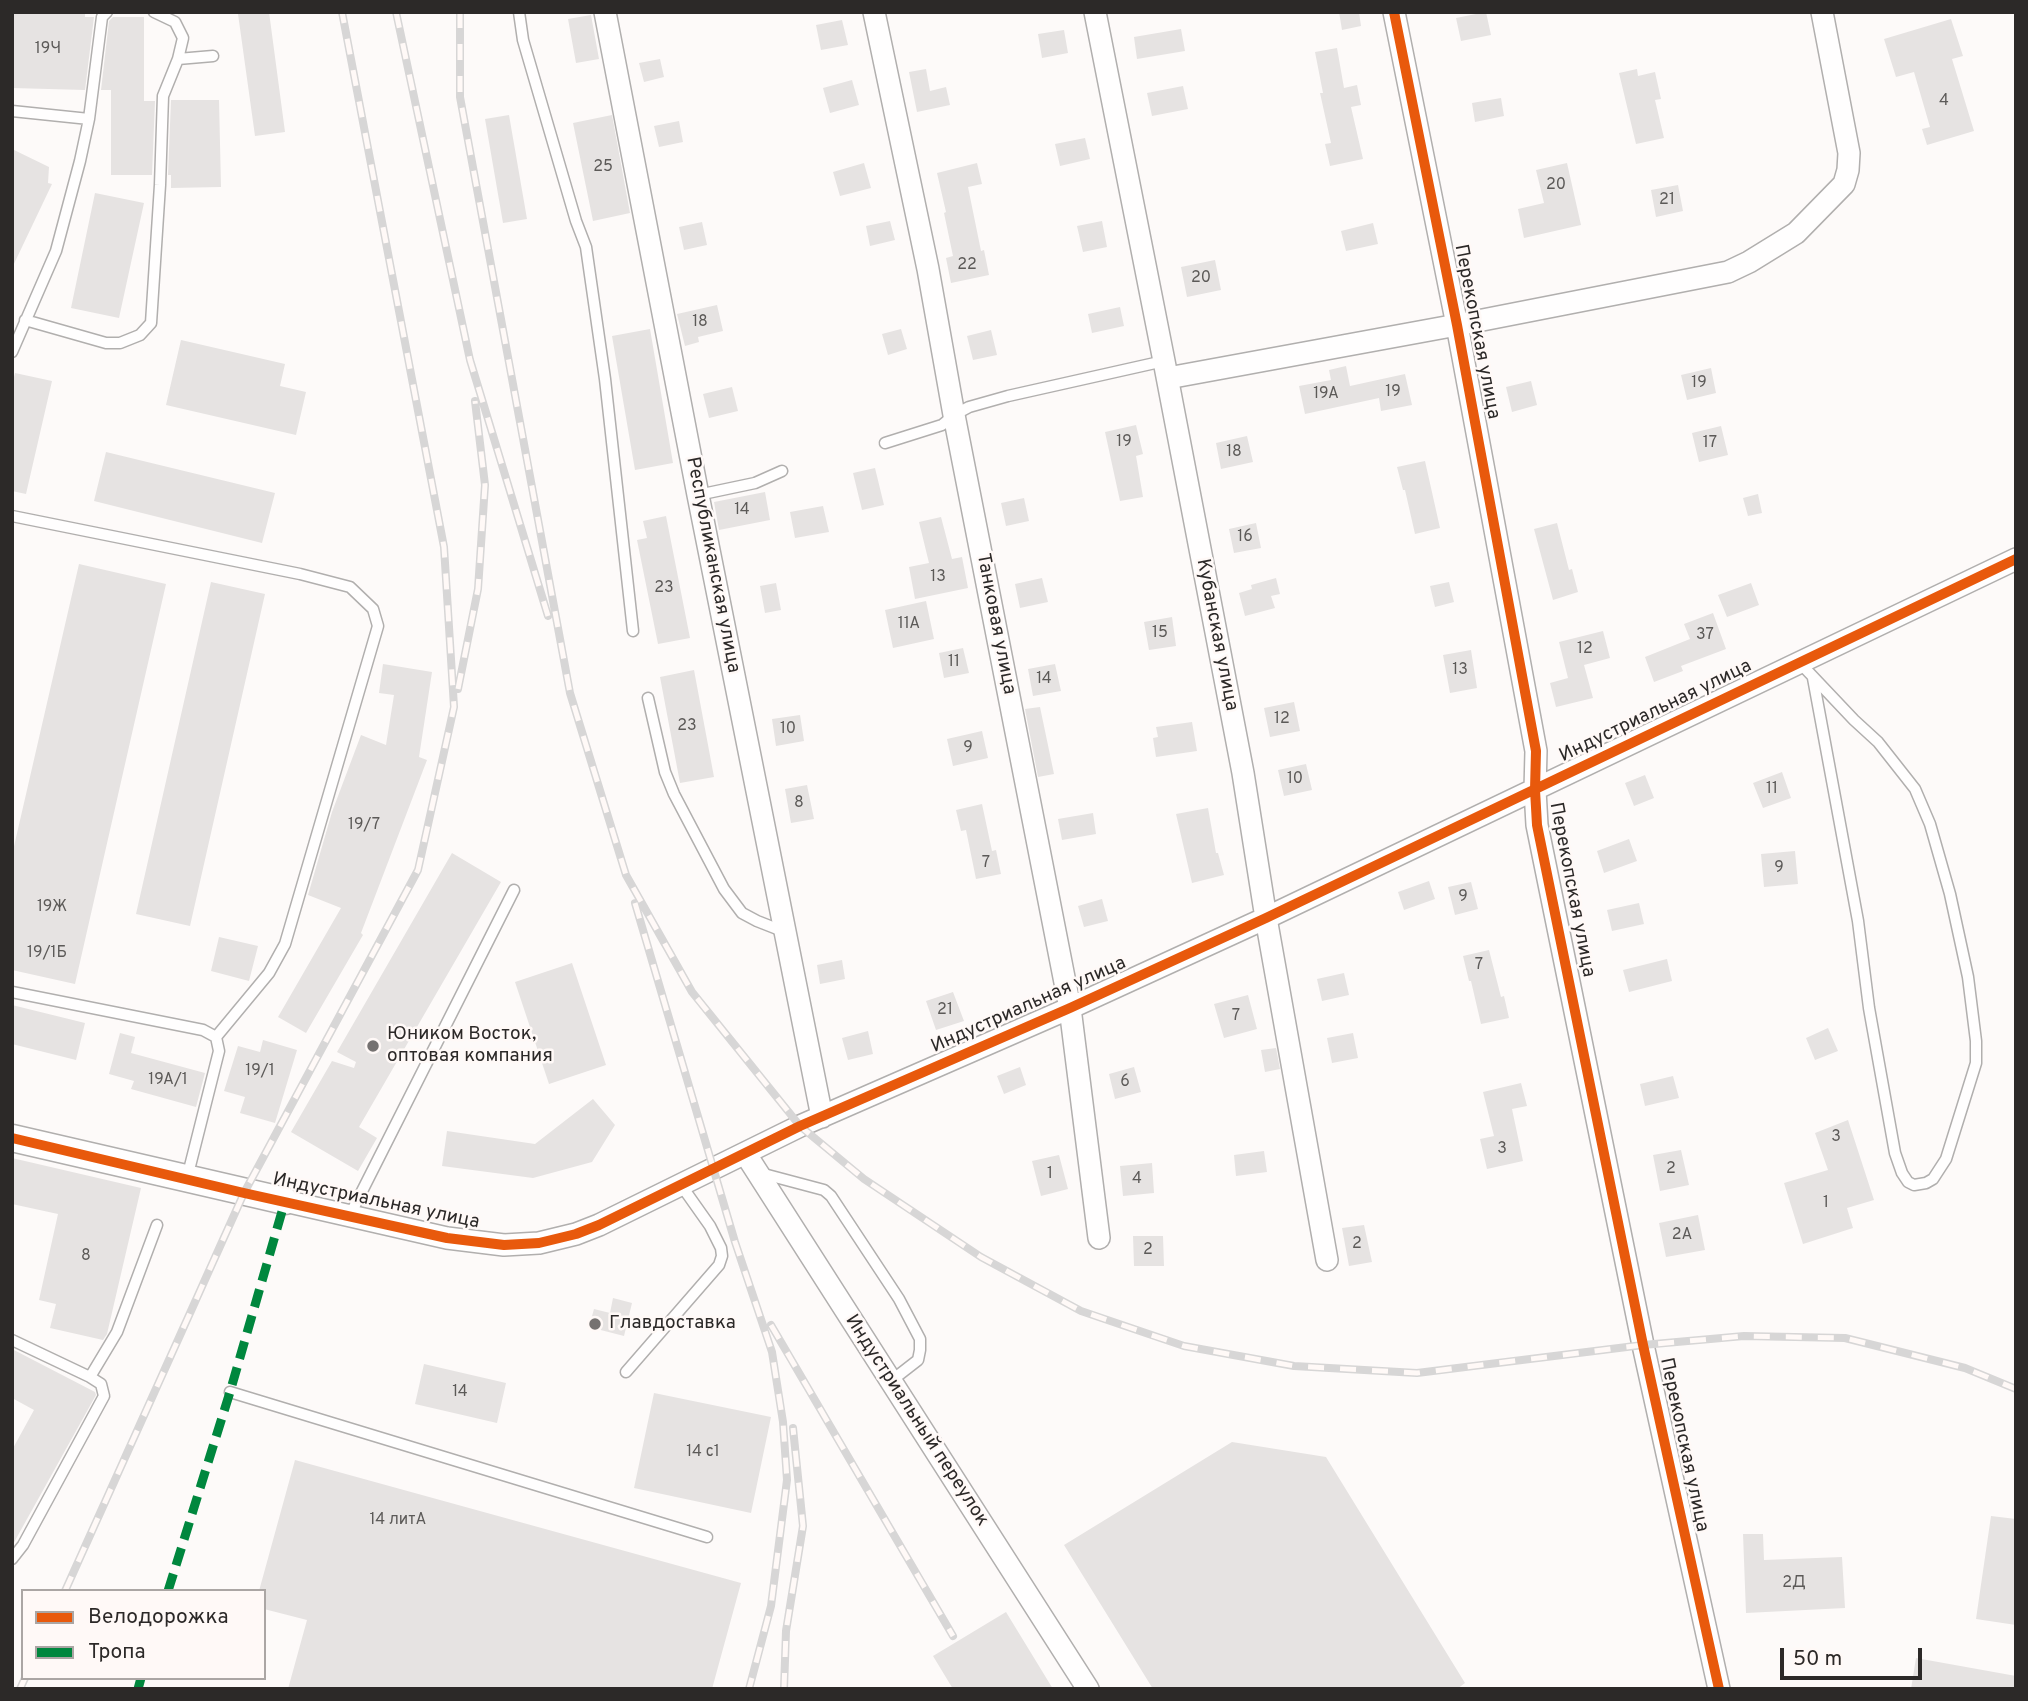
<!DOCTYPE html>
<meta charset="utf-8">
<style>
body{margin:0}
#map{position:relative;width:2028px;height:1701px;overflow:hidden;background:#fdfaf9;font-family:Overpass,sans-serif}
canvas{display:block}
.frame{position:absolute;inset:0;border:14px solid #2c2928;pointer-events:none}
.legend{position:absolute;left:21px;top:1589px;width:245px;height:91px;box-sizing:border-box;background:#fff9f7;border:2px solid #aba6a4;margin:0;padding:9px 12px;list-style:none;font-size:21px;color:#2c2928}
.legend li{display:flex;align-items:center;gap:14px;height:35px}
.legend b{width:35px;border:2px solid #aba6a4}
.scale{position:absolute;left:1780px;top:1648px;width:142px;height:32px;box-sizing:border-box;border:4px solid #2c2928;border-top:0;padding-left:9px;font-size:21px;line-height:24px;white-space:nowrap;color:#2c2928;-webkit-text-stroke:5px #fff9f7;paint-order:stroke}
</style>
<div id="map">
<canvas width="2028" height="1701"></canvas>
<div class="frame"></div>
<ul class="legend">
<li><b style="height:9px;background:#e8590c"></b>Велодорожка</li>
<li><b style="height:9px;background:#00873e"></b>Тропа</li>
</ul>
<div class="scale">50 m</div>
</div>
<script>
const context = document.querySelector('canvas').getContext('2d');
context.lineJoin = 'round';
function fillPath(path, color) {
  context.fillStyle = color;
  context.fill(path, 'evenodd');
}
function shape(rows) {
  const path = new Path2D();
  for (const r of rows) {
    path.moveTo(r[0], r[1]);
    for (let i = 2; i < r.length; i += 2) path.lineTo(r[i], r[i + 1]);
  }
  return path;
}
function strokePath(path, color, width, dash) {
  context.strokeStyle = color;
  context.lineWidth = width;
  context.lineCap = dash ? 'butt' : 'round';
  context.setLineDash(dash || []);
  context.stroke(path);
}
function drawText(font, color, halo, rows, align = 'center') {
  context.font = font + ' Overpass,sans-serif';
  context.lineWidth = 5;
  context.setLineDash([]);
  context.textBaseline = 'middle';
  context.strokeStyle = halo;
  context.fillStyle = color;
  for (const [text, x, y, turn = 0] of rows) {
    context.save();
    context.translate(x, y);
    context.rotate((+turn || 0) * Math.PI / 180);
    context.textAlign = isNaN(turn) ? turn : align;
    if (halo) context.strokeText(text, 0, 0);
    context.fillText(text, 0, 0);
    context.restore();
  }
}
fillPath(shape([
 [12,12,85,12,85,17,94,17,85,90,12,88],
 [252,12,269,12,285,132,255,136,238,14],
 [1339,12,1359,12,1361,26,1342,30],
 [1486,12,1491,35,1461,41,1456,18],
 [591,15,599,59,576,63,568,19],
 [113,17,144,17,144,101,155,101,152,175,111,175,111,90,101,90,109,21],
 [1951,19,1963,56,1952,59,1974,131,1927,145,1922,129,1930,127,1914,72,1896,77,1884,39],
 [842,20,848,45,821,50,816,25],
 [1181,29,1185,51,1137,59,1134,37],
 [1064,30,1068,53,1042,58,1038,34],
 [1337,48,1344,88,1357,85,1361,105,1351,107,1363,159,1330,166,1325,144,1331,143,1320,93,1323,93,1315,52],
 [660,59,664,77,644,82,639,63],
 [926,69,930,91,946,87,950,105,917,112,909,72],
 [1637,69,1638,76,1655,72,1661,99,1655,100,1664,138,1636,144,1619,73],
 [852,80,859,105,830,113,823,88],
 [1183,86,1188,109,1152,116,1147,93],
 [1501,98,1504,116,1475,122,1472,103],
 [171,100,219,100,221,187,171,188,171,175,168,175],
 [509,115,527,219,503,223,485,119],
 [612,115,630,213,593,221,573,123],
 [679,121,683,142,659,147,654,126],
 [1085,138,1090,159,1060,166,1055,144],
 [12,149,49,167,48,183,52,184,12,268],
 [864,163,871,188,840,196,833,172],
 [977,163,982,184,968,187,981,251,984,250,989,275,951,283,946,258,953,256,944,213,946,212,937,173],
 [1567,163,1581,225,1524,238,1518,209,1544,203,1536,170],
 [1678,185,1683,211,1656,217,1651,190],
 [95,193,144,203,119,318,71,308],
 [890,221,895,240,870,246,866,226],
 [1102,221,1107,247,1083,252,1077,226],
 [702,222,707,245,684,250,679,227],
 [1373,223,1378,244,1346,251,1341,231],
 [1215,260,1221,290,1187,297,1181,267],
 [717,305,723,331,698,337,699,342,685,346,677,314],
 [1120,307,1124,326,1092,333,1088,314],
 [650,329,673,463,635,470,612,336],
 [901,329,907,349,888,355,882,334],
 [991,330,997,355,973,360,967,336],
 [181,340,285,364,280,386,306,392,296,435,166,405],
 [1346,366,1350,386,1405,374,1412,405,1381,411,1379,398,1305,414,1299,386,1331,380,1329,370],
 [1711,368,1716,393,1687,400,1681,375],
 [15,373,52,381,26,494,12,491,12,385],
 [1531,381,1537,405,1512,412,1506,387],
 [732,387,738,411,709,418,703,394],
 [1136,425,1143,454,1136,456,1143,497,1120,501,1105,432],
 [1721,426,1728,455,1699,462,1692,433],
 [1247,436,1253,462,1221,469,1216,443],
 [106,452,275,493,262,543,94,501],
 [1425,461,1440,528,1415,534,1405,490,1403,490,1397,467],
 [875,468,884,505,862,510,853,473],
 [765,492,770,520,719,530,714,502],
 [1758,494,1762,513,1748,516,1743,498],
 [1024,498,1029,521,1006,526,1001,503],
 [823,506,829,532,795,538,790,512],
 [666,516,690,638,658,644,637,540,647,538,643,521],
 [941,517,952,559,962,557,968,588,915,599,909,567,929,563,919,522],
 [1256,523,1261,548,1234,553,1229,529],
 [1557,523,1569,570,1572,569,1578,592,1553,600,1534,529],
 [79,564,166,584,75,984,12,970,12,855],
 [1042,578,1048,602,1020,608,1015,584],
 [1276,578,1280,594,1271,596,1275,608,1245,616,1239,593,1252,589,1251,585],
 [211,582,265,594,190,926,136,914],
 [1449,582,1454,602,1435,607,1430,586],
 [776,583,781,610,765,613,760,586],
 [1751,583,1759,605,1727,617,1718,595],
 [926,601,934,639,893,648,885,610],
 [1713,613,1726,649,1681,666,1683,671,1654,682,1645,657,1690,639,1684,624],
 [1172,617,1176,646,1149,650,1144,622],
 [1603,631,1610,658,1584,665,1593,698,1556,707,1550,683,1568,678,1559,642],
 [963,648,969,673,944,678,939,653],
 [1471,650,1477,688,1450,693,1443,655],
 [383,664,432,672,419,757,427,760,361,933,363,935,306,1033,278,1017,341,908,308,895,332,812,361,735,386,745,394,695,379,693],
 [1055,664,1061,691,1033,696,1028,669],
 [694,670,714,777,680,783,660,677],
 [1294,702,1300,731,1270,737,1264,708],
 [1040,707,1054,774,1038,777,1025,709],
 [800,715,804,741,776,746,772,719],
 [1192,722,1197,751,1156,757,1153,738,1158,737,1156,727],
 [982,731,988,758,953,766,947,739],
 [1306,764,1312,790,1284,796,1278,770],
 [1782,772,1791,798,1763,808,1753,783],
 [1645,775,1654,798,1634,806,1625,783],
 [807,785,814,819,791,823,785,789],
 [982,804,992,851,996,850,1001,874,976,879,966,830,961,831,956,810],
 [1208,808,1216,853,1218,853,1224,875,1192,883,1176,814],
 [1093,813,1096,834,1062,840,1058,819],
 [1629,839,1637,861,1604,873,1597,851],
 [1795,851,1798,884,1764,887,1761,854],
 [452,853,501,882,359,1127,377,1138,358,1171,291,1132,332,1061,354,1068,356,1062,337,1052],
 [1429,881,1435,899,1404,910,1398,892],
 [1471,882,1478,909,1455,915,1448,887],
 [1102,899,1108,921,1084,927,1078,906],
 [1639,903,1644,924,1612,931,1607,910],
 [219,937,258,946,249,981,211,971],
 [1489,950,1501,997,1504,996,1509,1018,1481,1024,1471,981,1469,981,1463,956],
 [1667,959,1672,981,1629,992,1623,970],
 [842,960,845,979,820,984,817,965],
 [572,963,606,1065,549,1084,515,982],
 [1344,973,1349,995,1322,1001,1317,979],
 [953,992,964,1021,936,1030,926,1001],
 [1248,995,1257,1029,1224,1038,1214,1004],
 [12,1005,85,1023,76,1060,12,1044],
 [1828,1028,1838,1051,1815,1060,1806,1038],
 [868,1031,873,1054,848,1060,842,1038],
 [120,1033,135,1037,131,1053,205,1073,196,1107,131,1089,134,1081,109,1074],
 [1353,1033,1358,1058,1332,1063,1327,1038],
 [263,1040,297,1050,275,1123,240,1113,245,1097,224,1091,238,1046,260,1052],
 [1276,1048,1280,1069,1265,1072,1261,1050],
 [1020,1067,1026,1085,1004,1094,997,1076],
 [1134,1067,1141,1092,1115,1099,1109,1074],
 [1673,1076,1679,1098,1645,1106,1640,1084],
 [1521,1083,1527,1106,1512,1109,1523,1161,1487,1169,1480,1139,1494,1136,1483,1092],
 [593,1099,615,1125,592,1162,533,1178,442,1166,447,1131,535,1144],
 [1848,1120,1874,1200,1847,1208,1853,1228,1803,1244,1784,1183,1828,1170,1815,1133],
 [1681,1150,1689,1185,1660,1191,1653,1155],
 [1264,1151,1267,1172,1236,1176,1234,1155],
 [1059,1155,1068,1189,1041,1196,1032,1161],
 [12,1158,141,1188,107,1334,103,1340,50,1328,56,1304,39,1300,58,1214,12,1204],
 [1152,1163,1154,1193,1123,1196,1120,1166],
 [1698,1215,1705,1250,1666,1257,1659,1223],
 [1364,1225,1372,1262,1349,1266,1342,1228],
 [1133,1236,1163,1236,1164,1266,1134,1266],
 [613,1298,632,1303,624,1336,589,1327,594,1309,610,1313],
 [12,1349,95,1392,96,1395,12,1546,12,1450,34,1410,12,1398],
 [424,1364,506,1383,497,1423,415,1404],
 [654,1393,771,1417,751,1513,634,1488],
 [1232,1442,1326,1457,1465,1683,1457,1689,1153,1689,1064,1545],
 [295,1460,741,1583,712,1689,288,1689,307,1620,264,1609,264,1591,259,1591],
 [1991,1516,2016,1519,2016,1625,1976,1619],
 [1743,1534,1763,1534,1764,1560,1842,1557,1845,1608,1746,1613],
 [1006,1612,1053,1689,953,1689,933,1656],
 [1916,1658,2016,1676,2016,1689,1911,1689]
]), '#e6e3e2');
const service = shape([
 [154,12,175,22,183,38,178,59],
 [519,12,523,40,576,221,586,247,605,379,633,631],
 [12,111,89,119,80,161,56,251,12,352],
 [89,119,102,17,107,12],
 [25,320,106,343,120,343,140,335,151,323,160,185,163,96,178,59,213,56],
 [885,443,942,425,954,415,969,407,1008,396,1164,361],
 [698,495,755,483,782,471],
 [12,516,300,574,350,587,373,609,378,626,285,944,269,973,216,1037],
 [1800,663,1854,720,1878,742,1915,789,1930,824,1950,894,1968,977,1976,1041,1976,1063,1946,1159,1933,1179,1926,1183,1914,1185,1908,1182,1902,1173,1895,1153,1869,1008,1858,921,1813,678],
 [648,698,665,772,674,794,724,889,742,913,757,921,785,932],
 [12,992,203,1030,216,1037,219,1051,187,1178],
 [760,1173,824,1190,831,1196,899,1299,920,1339,920,1350,918,1360,891,1381],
 [350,1215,514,890],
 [12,1340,90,1377,117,1332,157,1225],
 [626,1372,719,1265,722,1256,721,1248,710,1226,681,1185],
 [230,1392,707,1537],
 [12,1559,23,1545,104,1396,101,1384,90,1377]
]);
const minor = shape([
 [605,12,698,495,822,1117],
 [874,12,928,269,954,415,1070,1008,1099,1238],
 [1095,12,1164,361,1243,773,1266,918,1327,1260],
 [1394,12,1457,325,1536,751,1535,790,1537,825,1643,1345,1719,1689],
 [1168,378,1457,325,1728,272,1749,262,1796,233,1844,184,1848,170,1849,153,1822,12],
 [745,1153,1088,1689],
 [285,1201,447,1238,504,1245,539,1243,576,1234,599,1225,800,1126,1070,1008,1266,918,2016,559]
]);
const tertiary = shape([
 [12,1138,285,1201]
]);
strokePath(service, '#b1afae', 13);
strokePath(minor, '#b1afae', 24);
strokePath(tertiary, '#b1afae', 29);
strokePath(service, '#fffefe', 10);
strokePath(minor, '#fffefe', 21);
strokePath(tertiary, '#fffefe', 26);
const rail = shape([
 [396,12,470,360,548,616],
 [460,12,460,97,570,693,626,875,692,992,800,1126,864,1179,981,1257,1081,1311,1184,1346,1294,1366,1417,1373,1643,1345,1744,1336,1845,1338,1965,1368,2016,1389],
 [458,689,478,589,485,485,475,401],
 [635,903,735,1242,772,1352,783,1422,787,1480,771,1606,749,1689],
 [771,1325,953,1636],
 [65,1591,244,1193,418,870,454,707,444,547,342,12],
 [20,1689,25,1678],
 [784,1689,786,1631,803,1526,793,1428]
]);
strokePath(rail, '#d7d6d6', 8);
strokePath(rail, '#fff9f7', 5, [16]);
strokePath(shape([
 [168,1591,230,1392,285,1201],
 [138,1689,141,1678]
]), '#00873e', 9, [18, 9]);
strokePath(shape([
 [1394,12,1457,325,1536,751,1535,790,1537,825,1643,1345,1719,1689],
 [12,1138,244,1193,447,1238,504,1245,539,1243,576,1234,599,1225,800,1126,1070,1008,1266,918,2016,559]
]), '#e8590c', 10);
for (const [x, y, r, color] of [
 [373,1046,7,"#757271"],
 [595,1324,7,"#757271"]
]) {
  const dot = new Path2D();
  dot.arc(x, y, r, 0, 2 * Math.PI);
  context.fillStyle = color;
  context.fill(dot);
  strokePath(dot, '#fff9f7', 2.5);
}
drawText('16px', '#5c5a58', null, [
 ["19Ч",48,50],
 ["4",1944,102],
 ["25",603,168],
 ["20",1556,186],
 ["21",1667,201],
 ["22",967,266],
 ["20",1201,279],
 ["18",700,323],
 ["19",1699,384],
 ["19",1393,393],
 ["19А",1326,395],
 ["19",1124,443],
 ["17",1710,444],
 ["18",1234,453],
 ["14",742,511],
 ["16",1245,538],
 ["13",938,578],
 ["23",664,589],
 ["11А",909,625],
 ["15",1160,634],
 ["37",1705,636],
 ["12",1585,650],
 ["11",954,663],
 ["13",1460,671],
 ["14",1044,680],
 ["12",1282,720],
 ["23",687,727],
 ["10",788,730],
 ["9",968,749],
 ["10",1295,780],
 ["11",1772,790],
 ["8",799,804],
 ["19/7",364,826],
 ["7",986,864],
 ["9",1779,869],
 ["9",1463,898],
 ["19Ж",52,908],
 ["19/1Б",47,954],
 ["7",1479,966],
 ["21",945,1011],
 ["7",1236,1017],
 ["19/1",260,1072],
 ["19А/1",168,1081],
 ["6",1125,1083],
 ["3",1836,1138],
 ["3",1502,1150],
 ["2",1671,1170],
 ["1",1050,1175],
 ["4",1137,1180],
 ["1",1826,1204],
 ["2А",1682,1236],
 ["2",1357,1245],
 ["2",1148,1251],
 ["8",86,1257],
 ["14",460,1393],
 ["14 с1",703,1453],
 ["14 литА",398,1521],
 ["2Д",1794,1584]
]);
drawText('19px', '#2c2928', '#fff9f7', [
 ["Перекопская улица",1476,332,79],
 ["Республиканская улица",712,565,79],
 ["Танковая улица",995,624,79],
 ["Кубанская улица",1216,635,79],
 ["Индустриальная улица",1656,712,-26],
 ["Перекопская улица",1571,890,79],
 ["Индустриальная улица",1029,1006,-24],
 ["Индустриальная улица",376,1202,12],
 ["Индустриальный переулок",916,1421,57],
 ["Перекопская улица",1683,1445,78]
]);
drawText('19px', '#2c2928', '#fff9f7', [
 ["Юником Восток,",387,1035],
 ["оптовая компания",387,1057],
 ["Главдоставка",609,1324]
], 'left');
</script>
